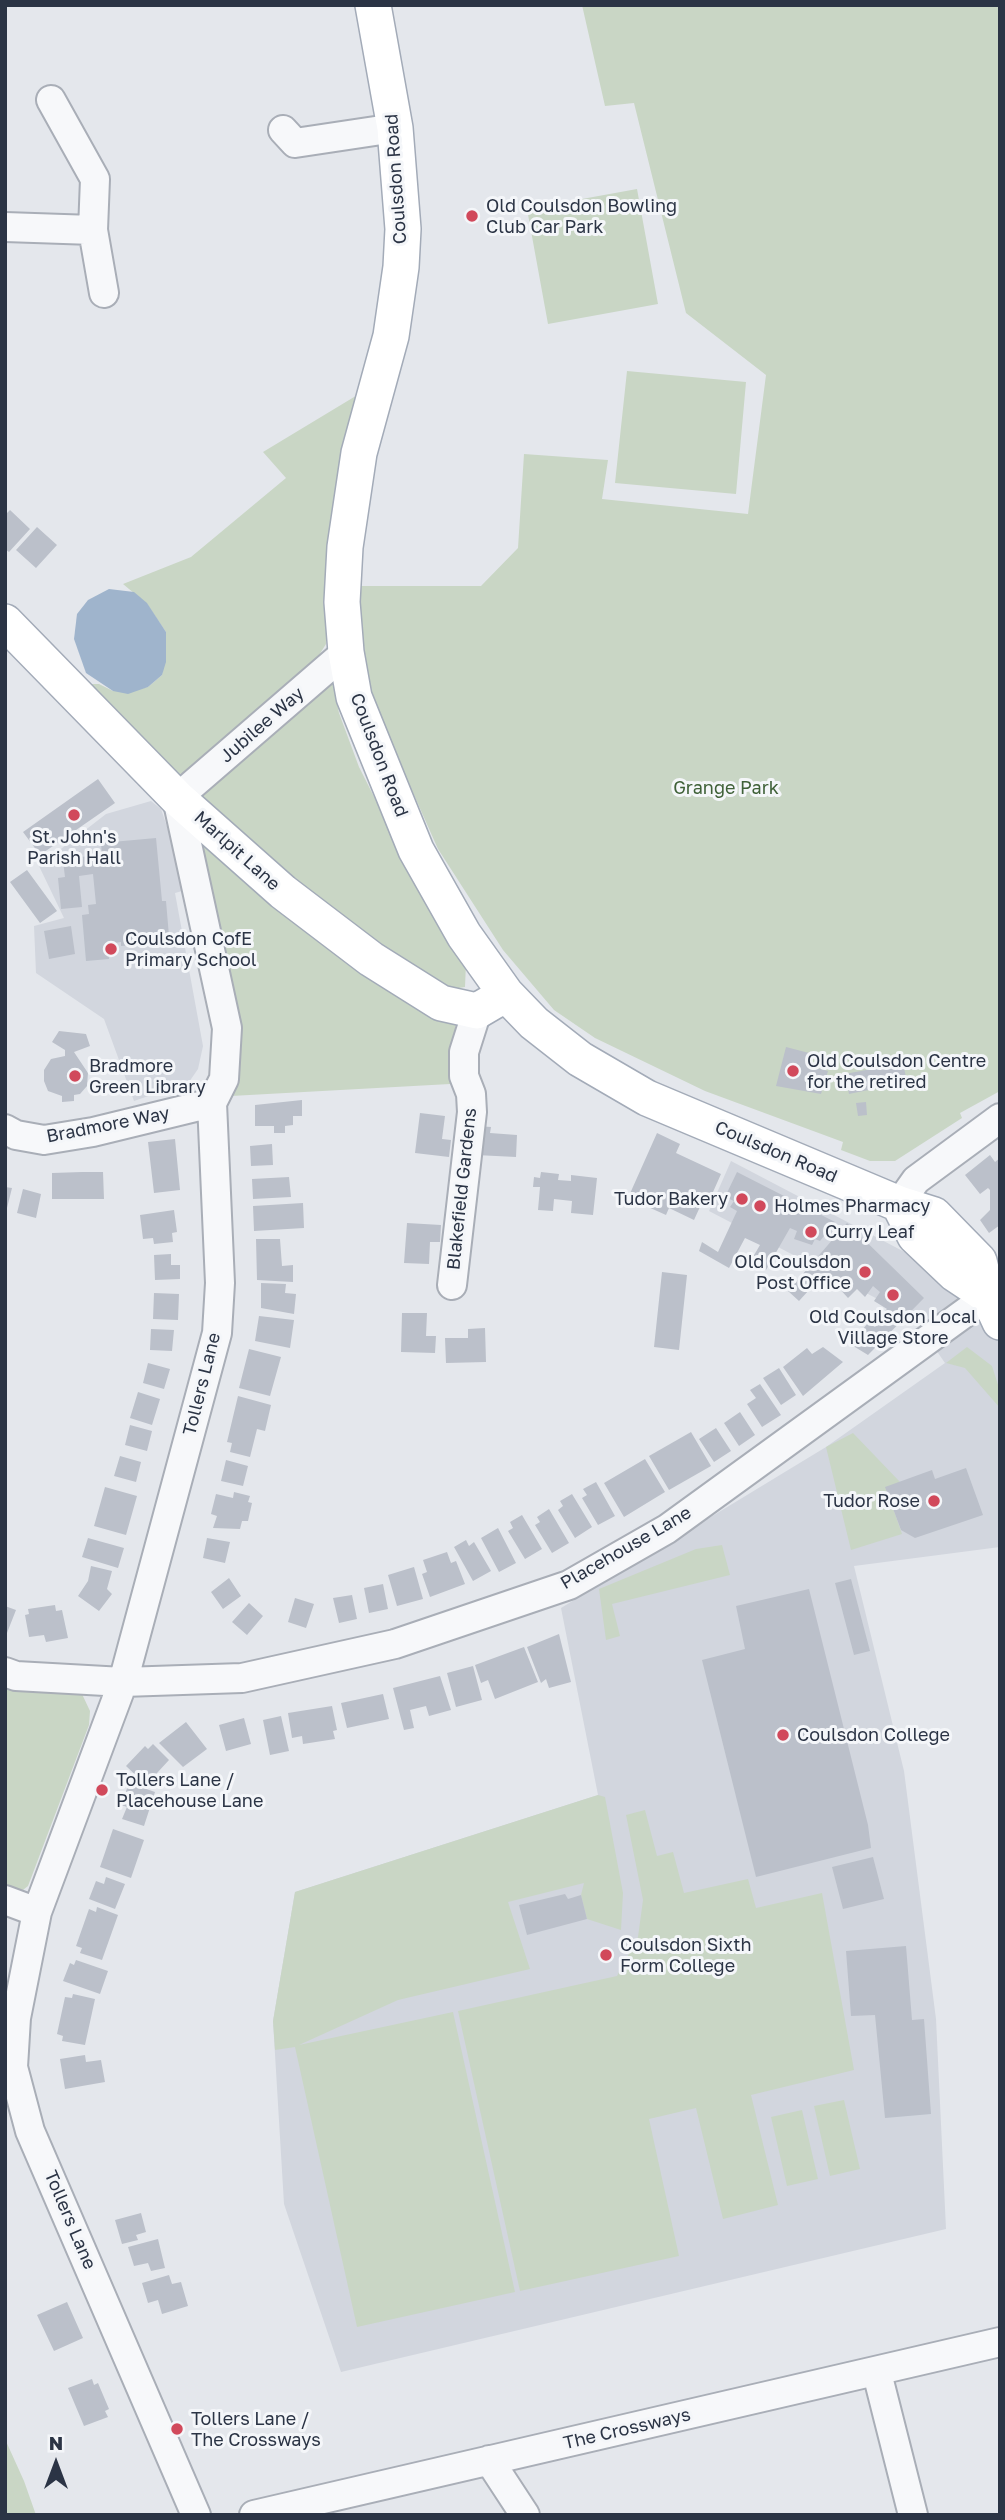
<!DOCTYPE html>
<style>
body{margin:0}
#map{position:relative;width:1005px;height:2520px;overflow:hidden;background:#e4e7ec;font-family:"Golos Text",sans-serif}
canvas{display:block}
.frame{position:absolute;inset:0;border:7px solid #2b3445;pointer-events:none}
.north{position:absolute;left:21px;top:2429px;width:70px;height:70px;-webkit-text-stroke:5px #f4f6f9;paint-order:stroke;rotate:0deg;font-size:19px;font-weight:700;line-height:28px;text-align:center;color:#2b3445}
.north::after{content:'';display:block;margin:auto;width:24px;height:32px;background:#2b3445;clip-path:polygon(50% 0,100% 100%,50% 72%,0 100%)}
</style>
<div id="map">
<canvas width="1005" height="2520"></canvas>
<div class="frame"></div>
<div class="north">N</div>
</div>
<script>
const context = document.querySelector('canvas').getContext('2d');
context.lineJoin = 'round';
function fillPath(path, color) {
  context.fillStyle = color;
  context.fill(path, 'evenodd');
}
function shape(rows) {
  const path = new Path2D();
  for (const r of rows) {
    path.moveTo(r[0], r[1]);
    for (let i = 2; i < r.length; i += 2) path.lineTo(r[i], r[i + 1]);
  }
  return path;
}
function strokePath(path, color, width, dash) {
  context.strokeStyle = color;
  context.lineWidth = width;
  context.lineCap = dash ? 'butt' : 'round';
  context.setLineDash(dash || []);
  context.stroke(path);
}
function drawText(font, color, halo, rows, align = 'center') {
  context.font = font + ' "Golos Text",sans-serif';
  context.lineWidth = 6;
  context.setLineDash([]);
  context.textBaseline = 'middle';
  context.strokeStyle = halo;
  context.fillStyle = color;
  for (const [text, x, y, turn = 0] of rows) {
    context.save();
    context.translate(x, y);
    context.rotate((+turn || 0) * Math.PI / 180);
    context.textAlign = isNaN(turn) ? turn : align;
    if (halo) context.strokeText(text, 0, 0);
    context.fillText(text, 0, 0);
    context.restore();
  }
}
fillPath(shape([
 [151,801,161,809,171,838,182,891,175,893,203,1046,198,1069,189,1082,134,1101,104,1019,36,973,34,926,64,918,39,866,106,814],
 [731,1161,1000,1302,1000,1547,854,1566,904,1771,936,2019,946,2229,341,2372,284,2204,273,2021,295,1892,598,1795,561,1608,826,1447,945,1363,914,1318,709,1211]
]), '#d2d6de');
fillPath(shape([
 [582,5,1000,5,1000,1091,960,1113,962,1118,895,1161,870,1161,841,1150,843,1142,705,1091,595,1038,554,1010,503,950,438,849,370,696,357,586,481,586,518,548,524,454,608,460,602,499,748,514,766,375,686,313,634,103,605,106],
 [637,189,658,304,548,324,527,209],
 [627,371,746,382,736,494,615,483],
 [364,391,328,556,326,644,311,668,199,768,180,774,157,765,82,684,99,684,113,691,148,687,162,675,166,632,147,604,123,584,191,557,286,478,263,452],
 [325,682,333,684,339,713,359,767,411,870,466,963,465,987,447,990,332,917,197,795],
 [196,838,456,1021,450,1084,231,1096],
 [967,1347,992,1366,1000,1391,1000,1408,965,1368,946,1363],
 [853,1433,900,1482,886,1488,902,1534,851,1550,826,1447],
 [722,1545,730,1575,612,1604,620,1636,606,1640,599,1589,696,1549],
 [5,1678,64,1687,82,1694,90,1711,89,1725,28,1886,23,1890,5,1886],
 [598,1795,605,1797,623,1893,621,1930,587,1919,581,1895,584,1883,508,1902,530,1969,398,2000,299,2045,453,2012,515,2292,357,2327,295,2047,275,2050,273,2021,295,1892],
 [645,1810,657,1856,673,1852,684,1893,748,1879,756,1908,822,1893,854,2070,751,2095,778,2205,723,2219,696,2108,649,2119,679,2256,520,2291,458,2011,617,1976,638,1937,643,1900,626,1815],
 [844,2100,860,2169,830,2176,814,2106],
 [802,2110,818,2179,787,2186,771,2117],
 [5,2439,24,2481,36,2515,5,2515]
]), '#c9d6c5');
fillPath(shape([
 [109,589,134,592,147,603,166,632,166,662,162,675,148,687,128,694,113,691,86,673,74,639,77,614,88,600]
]), '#9fb4cc');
fillPath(shape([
 [10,510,30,529,9,552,5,549,5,515],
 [37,527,57,545,36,568,16,550],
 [98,779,115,803,40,855,23,832],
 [156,838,162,901,166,901,169,936,150,938,151,944,121,946,121,942,108,944,109,959,86,961,82,915,89,914,88,905,96,904,93,874,79,876,82,907,61,909,58,878,65,877,62,853,80,851,80,857,102,855,101,843],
 [27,870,57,911,40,923,10,882],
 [71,926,75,954,49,959,44,931],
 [59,1031,86,1034,90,1046,74,1052,88,1073,87,1086,80,1094,74,1095,74,1101,62,1102,62,1096,48,1091,44,1081,44,1070,51,1059,65,1056,65,1050,52,1042],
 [786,1047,813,1054,810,1066,828,1071,821,1094,776,1086],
 [903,1063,907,1082,849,1094,845,1074],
 [302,1100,302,1116,293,1116,293,1125,285,1126,285,1133,274,1133,274,1126,255,1126,255,1105],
 [866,1102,867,1115,858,1116,856,1103],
 [420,1113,445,1116,442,1139,451,1140,449,1157,415,1153],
 [477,1126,491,1127,490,1133,517,1135,516,1157,476,1155],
 [657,1133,680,1144,676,1153,721,1174,709,1201,704,1198,694,1220,669,1208,666,1215,628,1198],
 [175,1139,180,1190,154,1193,148,1142],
 [272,1144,273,1165,251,1166,250,1146],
 [990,1155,995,1162,1000,1158,1000,1225,989,1233,980,1220,990,1210,990,1190,988,1188,980,1194,965,1175],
 [82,1172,103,1172,104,1199,52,1199,52,1173],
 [541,1172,559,1174,558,1180,571,1181,571,1175,597,1178,593,1215,571,1213,572,1201,554,1199,553,1211,538,1210,540,1187,533,1187,534,1177,540,1178],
 [737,1172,835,1222,820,1241,815,1239,812,1245,794,1239,797,1231,790,1228,766,1270,750,1262,760,1245,745,1238,729,1268,699,1251,702,1242,718,1252,737,1211,730,1207,734,1201,725,1197],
 [289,1177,291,1197,253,1199,252,1179],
 [5,1187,12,1188,6,1212,5,1212],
 [23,1189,41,1194,36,1218,17,1213],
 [303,1203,304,1228,254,1231,253,1206],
 [174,1210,177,1232,172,1233,173,1242,154,1244,153,1238,143,1239,140,1215],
 [407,1223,441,1225,440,1242,430,1242,429,1264,404,1263],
 [847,1223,924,1298,868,1355,850,1344,868,1323,875,1327,879,1323,875,1320,887,1309,874,1301,880,1292,873,1286,865,1297,857,1289,848,1298,836,1285,830,1289,820,1278,799,1301,788,1291],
 [256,1239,280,1239,282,1266,293,1265,293,1282,257,1280],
 [171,1254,171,1265,180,1265,180,1279,155,1280,154,1255],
 [662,1272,687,1275,679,1350,654,1347],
 [261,1283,286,1284,285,1293,296,1294,294,1314,261,1308],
 [154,1293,179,1294,178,1320,153,1319],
 [402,1313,427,1313,426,1336,436,1336,435,1353,401,1352],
 [259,1316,294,1320,290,1348,255,1341],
 [485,1328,486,1362,446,1363,445,1338,468,1338,468,1329],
 [151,1329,174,1330,172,1351,150,1350],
 [823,1347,843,1362,803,1396,783,1367,807,1348,812,1354],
 [249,1349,281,1357,270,1396,239,1388],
 [148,1363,170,1369,164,1389,143,1383],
 [779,1368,796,1395,781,1405,763,1378],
 [760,1384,781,1415,762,1427,747,1404,756,1398,750,1390],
 [138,1392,160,1399,152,1425,130,1418],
 [238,1396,271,1405,265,1431,257,1429,250,1457,230,1452,232,1443,227,1442],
 [740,1412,755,1435,739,1446,724,1423],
 [130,1425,152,1431,147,1451,125,1445],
 [716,1428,731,1451,714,1462,699,1439],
 [691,1432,711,1466,669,1490,649,1456],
 [120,1456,141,1462,136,1482,114,1476],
 [645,1459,665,1492,624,1517,604,1483],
 [226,1460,248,1466,243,1486,221,1481],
 [966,1468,983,1515,915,1538,901,1530,885,1487,932,1470,935,1479],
 [596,1482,615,1516,598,1525,582,1498,587,1495,583,1489],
 [105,1487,137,1496,126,1535,94,1526],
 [234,1492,250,1496,248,1502,252,1503,248,1521,242,1521,240,1529,213,1528,217,1516,211,1514,216,1494,233,1498],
 [572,1494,592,1527,575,1538,558,1510,563,1506,560,1501],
 [549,1509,569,1543,552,1553,535,1525,540,1522,537,1517],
 [522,1515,542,1549,525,1559,508,1531,513,1528,510,1522],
 [498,1528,516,1563,499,1572,481,1538],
 [88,1538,124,1548,118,1568,82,1557],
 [207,1538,230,1542,225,1563,203,1558],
 [466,1540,469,1546,474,1542,491,1571,473,1581,454,1547],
 [447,1552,451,1563,456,1561,465,1584,430,1597,422,1574,427,1572,423,1560],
 [91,1566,112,1571,107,1589,112,1594,99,1611,78,1596,88,1581],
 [414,1567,423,1599,397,1606,388,1575],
 [229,1578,241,1596,223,1609,211,1592],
 [851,1579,870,1651,854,1655,835,1583],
 [383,1584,388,1609,369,1613,364,1588],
 [809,1589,868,1825,871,1848,756,1877,702,1660,745,1649,736,1606],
 [352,1595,357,1619,339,1623,333,1598],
 [295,1598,314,1604,306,1628,288,1622],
 [249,1603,263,1616,247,1635,232,1622],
 [55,1605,56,1611,62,1610,68,1638,46,1642,44,1635,29,1637,25,1615,29,1614,28,1609],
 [5,1606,16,1610,7,1633,5,1632],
 [559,1634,571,1682,549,1688,546,1679,541,1683,527,1647],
 [524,1647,538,1682,495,1699,488,1680,481,1683,475,1665],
 [473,1666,482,1700,456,1707,447,1673],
 [440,1676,451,1710,429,1716,426,1706,410,1710,414,1728,404,1730,393,1688],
 [383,1694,389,1719,347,1728,341,1703],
 [332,1706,337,1730,333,1731,335,1739,303,1744,302,1736,292,1738,288,1713],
 [281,1716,289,1751,270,1755,263,1720],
 [244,1718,251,1744,226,1751,219,1725],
 [186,1722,207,1749,183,1767,159,1743],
 [153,1744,169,1760,146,1785,126,1766,145,1746,148,1749],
 [129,1783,155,1792,144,1826,122,1819,127,1807,121,1805],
 [113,1829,144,1840,131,1878,100,1867],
 [873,1857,884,1899,843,1909,832,1867],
 [106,1877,125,1884,115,1909,89,1899,96,1881,104,1884],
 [565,1894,568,1899,581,1895,587,1919,527,1935,519,1905],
 [97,1907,118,1915,102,1960,80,1953,82,1948,76,1946,89,1909,96,1912],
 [906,1946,912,2020,924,2019,931,2114,885,2118,875,2015,851,2016,846,1951],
 [76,1960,108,1971,100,1994,63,1981,70,1963,74,1965],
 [73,1994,95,1999,85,2045,62,2041,63,2036,57,2034,65,1997,72,1998],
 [85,2055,86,2062,101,2060,105,2082,65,2089,60,2059],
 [141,2213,146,2232,136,2235,138,2240,122,2244,115,2220],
 [158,2239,165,2268,151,2271,148,2263,134,2266,128,2247],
 [169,2275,172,2284,181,2282,188,2306,162,2314,158,2300,148,2303,142,2283],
 [67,2302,83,2338,54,2351,37,2315],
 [92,2379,94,2385,98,2383,109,2409,105,2411,108,2417,84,2426,68,2388]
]), '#bbc0ca');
const minor = shape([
 [51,100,95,179,93,230,104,293],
 [283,130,295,143,395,128],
 [5,227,93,230],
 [5,1129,16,1135,44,1140,93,1132,212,1103],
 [899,1204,916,1180,1000,1118],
 [452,1285,472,1112,471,1094,464,1076,464,1052,477,1011],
 [5,1672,16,1676,123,1682,242,1678,395,1644,569,1585,667,1529,988,1296,1000,1295],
 [5,1900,37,1912],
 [877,2373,913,2515],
 [489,2460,525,2515],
 [196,2515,30,2131,13,2067,16,2018,37,1912,123,1682,217,1333,220,1283,212,1103,224,1079,227,1028,177,798,346,652],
 [254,2515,1000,2342]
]);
const major = shape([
 [373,5,395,128,403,229,401,267,391,336,359,453,345,547,342,602,346,652,354,697,416,850,464,935,506,994,534,1023,580,1059,647,1098,899,1204,934,1215,979,1261,988,1296,1000,1322],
 [5,622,177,798,283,892,371,959,441,1003,477,1011,506,994],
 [899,1204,915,1236,955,1274,988,1296]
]);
strokePath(minor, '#a9aeb7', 32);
strokePath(major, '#a3abb8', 38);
strokePath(minor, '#f7f8fa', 28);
strokePath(major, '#fff', 35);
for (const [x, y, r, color] of [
 [472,216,7,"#d1495b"],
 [74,815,7,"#d1495b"],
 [111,949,7,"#d1495b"],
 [793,1071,7,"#d1495b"],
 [75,1076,7,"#d1495b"],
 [742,1199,7,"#d1495b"],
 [760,1206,7,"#d1495b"],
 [811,1232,7,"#d1495b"],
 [865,1272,7,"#d1495b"],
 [893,1295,7,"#d1495b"],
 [934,1501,7,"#d1495b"],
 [783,1735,7,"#d1495b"],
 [102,1790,7,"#d1495b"],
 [606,1955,7,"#d1495b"],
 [177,2429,7,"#d1495b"]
]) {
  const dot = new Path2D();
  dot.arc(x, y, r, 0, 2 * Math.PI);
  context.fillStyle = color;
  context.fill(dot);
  strokePath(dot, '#f4f6f9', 2.5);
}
drawText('18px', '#2b3445', '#f4f6f9', [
 ["Coulsdon Road",396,179,-94],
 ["Jubilee Way",262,725,-41],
 ["Coulsdon Road",379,755,69],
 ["Marlpit Lane",237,851,42],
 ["Bradmore Way",108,1125,-11],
 ["Coulsdon Road",776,1152,23],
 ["Blakefield Gardens",462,1189,-84],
 ["Tollers Lane",202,1384,-76],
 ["Placehouse Lane",626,1548,-30],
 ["Tollers Lane",70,2220,67],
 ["The Crossways",627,2429,-13]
]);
drawText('18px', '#2b3445', '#f4f6f9', [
 ["Old Coulsdon Bowling",486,206],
 ["Club Car Park",486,227],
 ["St. John's",74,837,"center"],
 ["Parish Hall",74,858,"center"],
 ["Coulsdon CofE",125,939],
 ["Primary School",125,960],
 ["Old Coulsdon Centre",807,1061],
 ["for the retired",807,1082],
 ["Bradmore",89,1066],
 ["Green Library",89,1087],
 ["Tudor Bakery",728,1199,"right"],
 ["Holmes Pharmacy",774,1206],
 ["Curry Leaf",825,1232],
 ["Old Coulsdon",851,1262,"right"],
 ["Post Office",851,1283,"right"],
 ["Old Coulsdon Local",893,1317,"center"],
 ["Village Store",893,1338,"center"],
 ["Tudor Rose",920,1501,"right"],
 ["Coulsdon College",797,1735],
 ["Tollers Lane /",116,1780],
 ["Placehouse Lane",116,1801],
 ["Coulsdon Sixth",620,1945],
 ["Form College",620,1966],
 ["Tollers Lane /",191,2419],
 ["The Crossways",191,2440]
], 'left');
drawText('18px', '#3f6138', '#f4f6f9', [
 ["Grange Park",726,788]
]);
</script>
